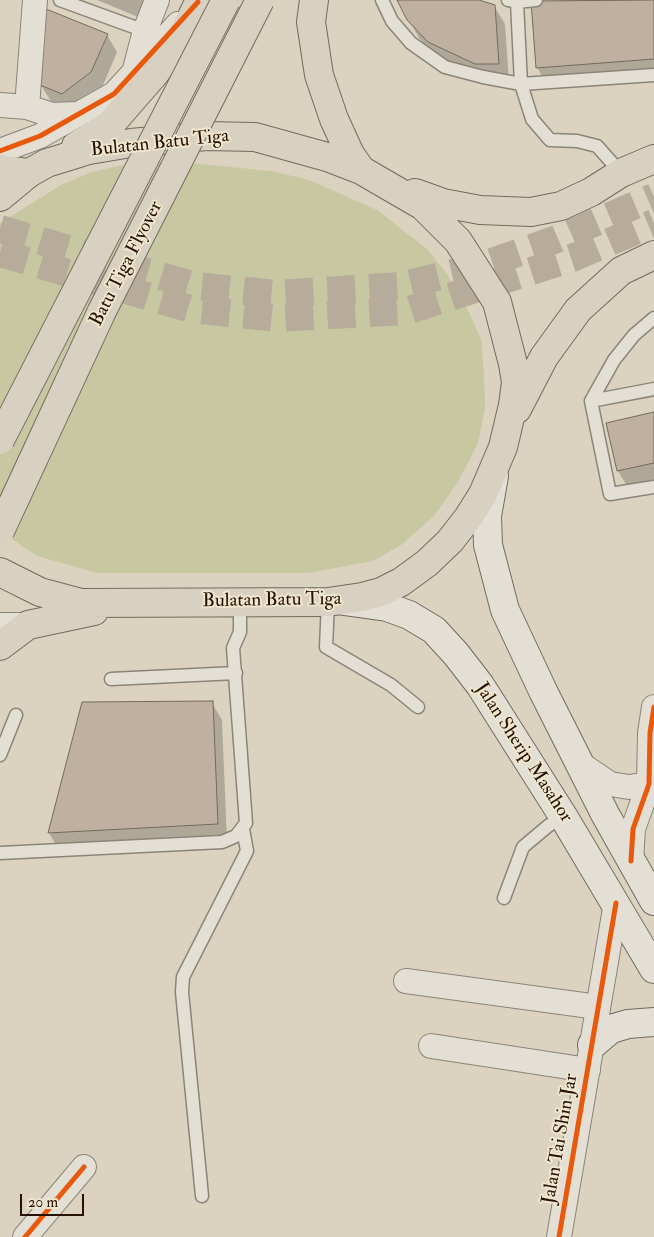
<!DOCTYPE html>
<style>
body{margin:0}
#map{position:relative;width:654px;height:1237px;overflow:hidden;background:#dbd3bf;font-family:"IM FELL Double Pica",serif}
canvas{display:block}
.scale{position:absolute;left:20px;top:1194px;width:64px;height:22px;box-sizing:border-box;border:2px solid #271004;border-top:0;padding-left:6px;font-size:15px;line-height:18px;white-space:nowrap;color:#271004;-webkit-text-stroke:4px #efe6ce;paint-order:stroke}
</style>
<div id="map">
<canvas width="654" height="1237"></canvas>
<div class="scale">20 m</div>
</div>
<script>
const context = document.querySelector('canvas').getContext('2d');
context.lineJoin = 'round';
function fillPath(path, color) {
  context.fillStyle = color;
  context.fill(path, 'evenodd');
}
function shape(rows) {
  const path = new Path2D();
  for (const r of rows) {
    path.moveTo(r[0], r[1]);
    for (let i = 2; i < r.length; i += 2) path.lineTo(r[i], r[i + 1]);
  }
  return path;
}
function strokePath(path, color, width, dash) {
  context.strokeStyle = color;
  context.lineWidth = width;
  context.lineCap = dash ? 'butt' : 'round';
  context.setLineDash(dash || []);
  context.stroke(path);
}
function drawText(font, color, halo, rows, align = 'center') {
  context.font = font + ' "IM FELL Double Pica",serif';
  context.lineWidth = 4;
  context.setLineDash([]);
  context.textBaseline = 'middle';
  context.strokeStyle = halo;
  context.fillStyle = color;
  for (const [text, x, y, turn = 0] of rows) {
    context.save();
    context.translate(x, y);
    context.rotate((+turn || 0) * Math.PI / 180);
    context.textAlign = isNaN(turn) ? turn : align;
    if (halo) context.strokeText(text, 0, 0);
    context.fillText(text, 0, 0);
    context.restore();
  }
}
fillPath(shape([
 [170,161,271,171,309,180,377,210,427,249,447,274,466,306,481,339,484,374,485,408,478,443,458,482,434,516,401,545,373,561,308,573,97,573,37,556,0,531,0,223,61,185,92,172,123,165]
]), '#c7c7a2');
fillPath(shape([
 [97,0,146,0,138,17],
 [398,0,479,0,494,6,505,24,509,82,439,60,419,38],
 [564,0,654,0,654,78,547,85,537,67,533,2],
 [107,35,117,52,101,90,73,111,52,103,41,85],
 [654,413,654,488,631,493,618,471,608,424],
 [83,703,212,703,222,720,227,842,59,850,49,833]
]), '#0003');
const building = shape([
 [397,0,479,0,495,5,499,64,475,64,428,42,407,20,397,0],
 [654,0,654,59,536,68,531,1,654,0],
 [46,9,108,34,91,72,62,94,40,85,46,9],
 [654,412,654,463,617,471,606,423,654,412],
 [213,701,218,824,48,833,82,702,213,701]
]);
fillPath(building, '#c0b09f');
strokePath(building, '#726a5e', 1);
strokePath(shape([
 [0,229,195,286,276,294,400,286,478,267,557,239,654,197],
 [0,253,191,309,277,318,406,311,572,258,654,223]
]), '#b7ac9a', 28, [28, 14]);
const lane = shape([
 [60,0,145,31],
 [382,0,392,21,411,43,445,67,483,77,521,84,654,75],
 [508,0,517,2,536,0],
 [517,2,521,84,532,119,550,140,577,141,597,146,621,173],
 [654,318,634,335,614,360,591,401,610,494,654,487],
 [591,401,654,389],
 [328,602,326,647,391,685,418,707],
 [111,679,236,673],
 [0,755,16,715],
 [0,853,222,842,236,836,246,823,233,648,240,632,240,602],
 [504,898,523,847,548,826,563,816],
 [202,1196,182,992,183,977,247,851,243,829]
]);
const street = shape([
 [135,69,145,31,157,0],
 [0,105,27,107,52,115,77,114],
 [27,107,35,0],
 [0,151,40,136,114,94,178,24],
 [0,625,28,625],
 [579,763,610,784,629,787,649,784],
 [631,861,633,829,649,784,650,733,654,707],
 [406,981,598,1007],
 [431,1046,588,1070],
 [25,1237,84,1167],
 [559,1237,616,903]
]);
const secondary = shape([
 [494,476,487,516,488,545,505,610,543,691,605,814,654,901],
 [344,601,387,607,409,615,434,630,456,654,480,685,563,816,654,969],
 [592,1045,611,1029,628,1024,654,1022]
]);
const primary = shape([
 [314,0,311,22,319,75,334,119,350,154,361,170],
 [76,146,110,125,156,72,185,31,200,0],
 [415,193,443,203,480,210,531,212,561,206,591,192,621,173,654,159],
 [0,197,29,173,47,163,89,150,131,143,206,136,255,137,327,157,361,170,423,206,458,241,497,302,513,364,516,382,513,405,503,447,483,494,468,518,450,541,427,563,401,582,381,592,362,597,328,602,81,603,40,592,0,572],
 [517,409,544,357,578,310,621,271,654,255],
 [0,646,28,625,94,611]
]);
const highway = shape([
 [0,169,29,173]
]);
strokePath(lane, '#8b8478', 15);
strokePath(street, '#8b8478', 26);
strokePath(secondary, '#726a5e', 30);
strokePath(primary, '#726a5e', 30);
strokePath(highway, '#726a5e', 30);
strokePath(lane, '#e3dfd5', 12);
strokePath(street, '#e3dfd5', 24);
strokePath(secondary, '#e3dfd5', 28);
strokePath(primary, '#d8d0c0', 28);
strokePath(highway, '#d8d0c0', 28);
const primaryBridge = shape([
 [0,440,226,0],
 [0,531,102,311,260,0]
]);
strokePath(primaryBridge, '#726a5e', 30, []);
strokePath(primaryBridge, '#d8d0c0', 28);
strokePath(shape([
 [0,151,40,136,114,94,198,2],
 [631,861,633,829,649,784,650,733,654,707],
 [25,1237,84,1167],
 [559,1237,616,903]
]), '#e8590c', 5);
drawText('19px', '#271004', '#efe6ce', [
 ["Bulatan Batu Tiga",160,144,-6],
 ["Batu Tiga Flyover",127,264,-63],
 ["Bulatan Batu Tiga",272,601,-1],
 ["Jalan Sherip Masahor",523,753,57],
 ["Jalan Tai Shin Jar",561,1139,-80]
]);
</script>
